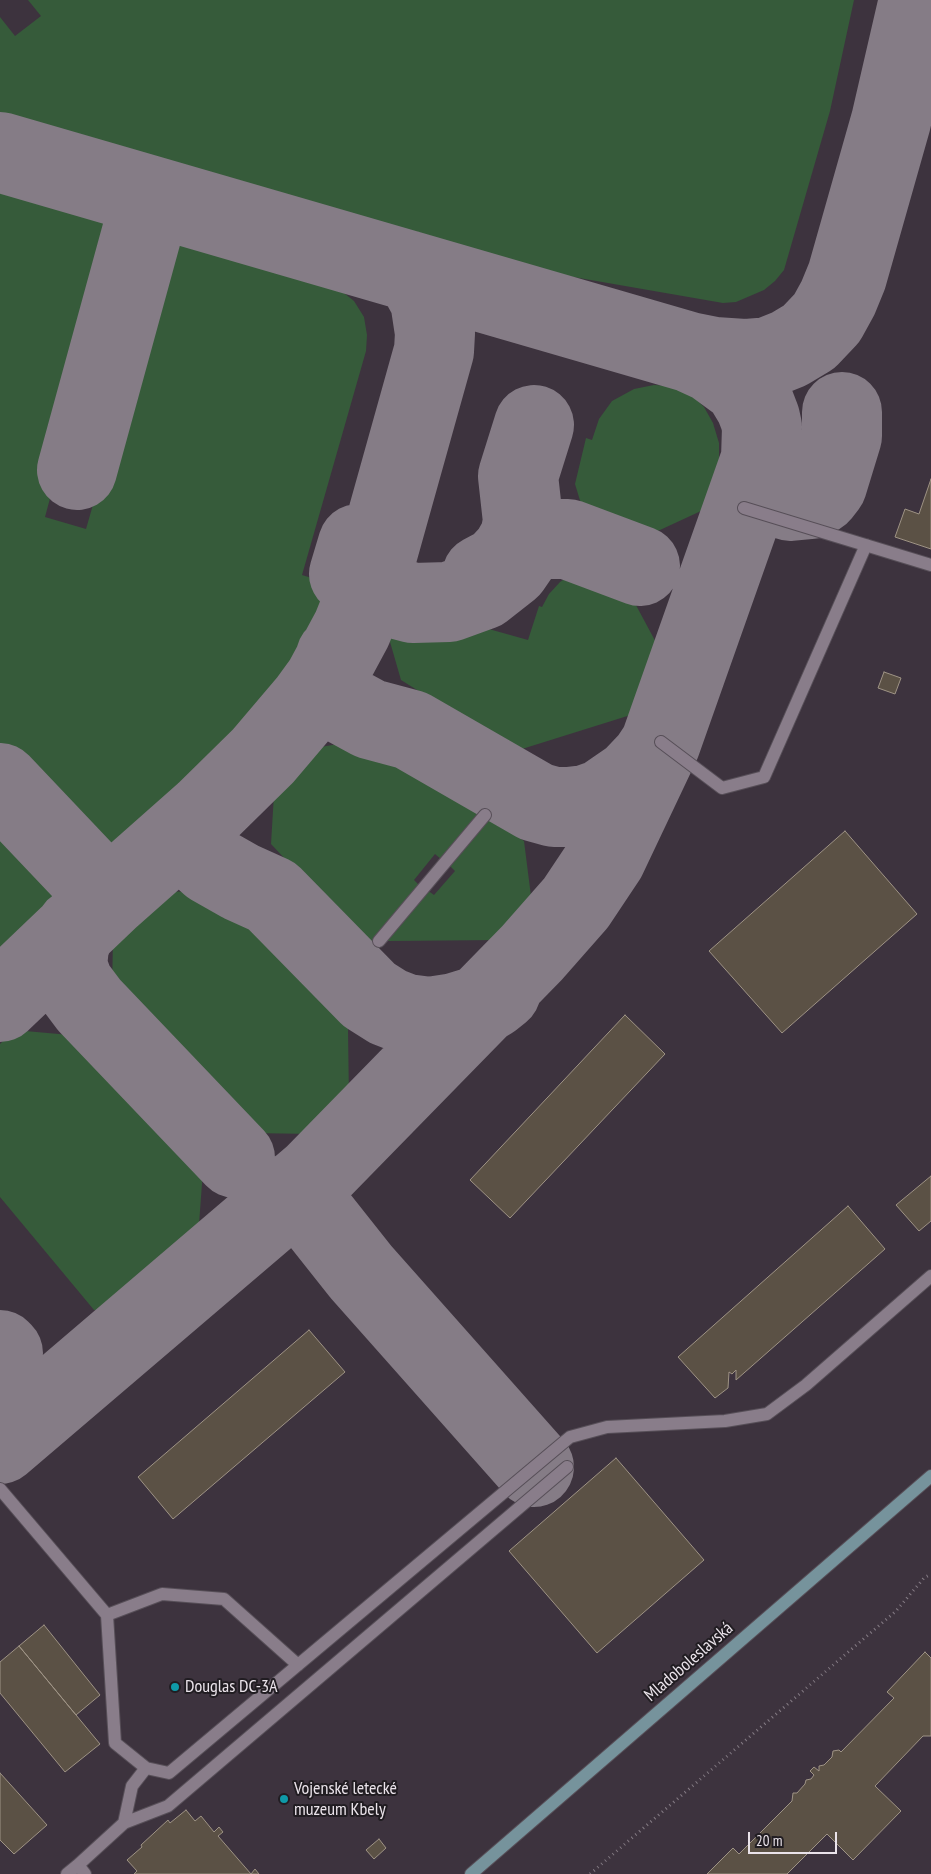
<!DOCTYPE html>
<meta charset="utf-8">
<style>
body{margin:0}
#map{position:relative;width:931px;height:1874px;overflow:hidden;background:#3d333e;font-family:"PT Sans Narrow",sans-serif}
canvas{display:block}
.scale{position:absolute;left:748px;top:1832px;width:89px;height:22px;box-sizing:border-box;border:2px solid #eae3ea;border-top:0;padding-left:6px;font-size:15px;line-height:18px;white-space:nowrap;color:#eae3ea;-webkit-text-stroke:4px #211d22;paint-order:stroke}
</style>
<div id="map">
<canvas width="931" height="1874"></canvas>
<div class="scale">20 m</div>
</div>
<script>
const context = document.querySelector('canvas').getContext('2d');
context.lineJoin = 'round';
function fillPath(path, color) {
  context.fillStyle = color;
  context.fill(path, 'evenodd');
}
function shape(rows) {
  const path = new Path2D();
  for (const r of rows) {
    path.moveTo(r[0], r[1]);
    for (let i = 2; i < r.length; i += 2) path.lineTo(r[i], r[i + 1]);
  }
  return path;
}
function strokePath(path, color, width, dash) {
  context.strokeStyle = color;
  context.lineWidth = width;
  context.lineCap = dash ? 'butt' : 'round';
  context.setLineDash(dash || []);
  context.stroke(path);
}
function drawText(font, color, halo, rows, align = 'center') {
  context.font = font + ' "PT Sans Narrow",sans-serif';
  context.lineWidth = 4;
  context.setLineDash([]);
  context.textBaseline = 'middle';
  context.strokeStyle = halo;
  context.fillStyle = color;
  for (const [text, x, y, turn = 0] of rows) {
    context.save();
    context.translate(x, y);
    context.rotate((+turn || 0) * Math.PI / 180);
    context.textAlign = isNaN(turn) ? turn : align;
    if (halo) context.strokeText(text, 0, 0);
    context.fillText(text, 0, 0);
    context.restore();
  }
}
fillPath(shape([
 [28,0,854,0,830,111,784,270,775,281,764,290,736,302,723,303,533,270,0,117,0,17,15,36,41,16],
 [0,190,132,228,64,466,59,465,45,517,86,529,101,477,89,473,150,256,178,241,328,285,339,289,354,301,364,317,367,335,366,351,302,575,331,584,327,600,311,633,282,682,235,739,110,861,94,860,0,765],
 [654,385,672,386,692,395,704,407,713,423,719,443,719,462,717,479,710,501,701,511,647,536,603,523,589,514,582,507,575,484,586,438,592,440,599,419,612,401,634,389],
 [573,576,630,594,659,648,637,713,522,749,513,750,401,680,386,628,396,603,528,640,539,606,542,607,549,594,560,582,566,578],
 [361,740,481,813,442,860,435,854,414,880,420,886,373,941,362,941,271,844,274,794,315,748],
 [0,803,74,879,73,896,0,967],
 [487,817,524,841,532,904,499,940,387,941,427,890,434,895,455,871,448,864],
 [161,891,220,893,348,1029,349,1100,316,1134,247,1133,112,993,113,937],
 [14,1030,70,1035,203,1170,198,1238,116,1306,104,1310,94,1310,0,1197,0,1044]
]), '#365b3a');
strokePath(shape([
 [0,152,689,352,714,357,744,359,769,357,789,349,809,337,827,318,838,298,847,276,891,121,919,0],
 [761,459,763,476,768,486,777,496,790,501,811,499,820,494,827,485,842,436,842,412],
 [77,470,152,196],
 [358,544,349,574,379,594,413,603,449,602,482,590,510,568,530,539,568,539,640,566],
 [482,575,499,566,511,553,520,537,523,521,518,476,534,425],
 [336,656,332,672,330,685,338,698,348,707,370,719,411,730,536,802,554,807,569,807,586,805,603,799,632,779,650,760,658,748],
 [0,783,109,898],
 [205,813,196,826,194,842,200,855,211,865,241,882,272,896,369,995,388,1007,406,1014,429,1017,455,1013,481,1005,491,999,501,991],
 [76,928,69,946,67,966,74,985,89,1005,235,1158],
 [0,1002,109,898,205,813,263,756,308,703,324,681,352,629,366,594,434,351,435,333,430,300,419,280,407,270],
 [296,1190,361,1272,534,1467],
 [0,1350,3,1353],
 [0,1444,314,1176,532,953,576,903,606,858,661,742,761,459,762,427,760,418,755,405,743,385,713,363,689,352]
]), '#857c86', 80);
const building = shape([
 [931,479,931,549,895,537,905,509,919,514,931,479],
 [884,672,901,678,895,694,878,688,884,672],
 [845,831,917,914,782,1033,709,951,845,831],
 [625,1015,665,1054,510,1218,470,1180,625,1015],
 [931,1176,931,1221,919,1231,896,1205,931,1176],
 [848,1206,885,1249,736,1380,736,1370,732,1374,729,1372,728,1388,715,1398,678,1357,848,1206],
 [309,1330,345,1372,173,1519,138,1477,309,1330],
 [616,1458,704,1560,597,1653,509,1551,616,1458],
 [44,1625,100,1695,76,1715,19,1646,44,1625],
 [19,1646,100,1744,65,1772,0,1693,0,1662,19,1646],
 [925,1652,931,1658,931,1736,923,1736,875,1786,901,1811,853,1860,827,1834,787,1874,707,1874,733,1848,739,1854,792,1801,793,1793,797,1793,805,1784,806,1780,811,1779,814,1775,810,1771,814,1767,819,1771,819,1766,824,1765,832,1757,833,1751,839,1750,841,1752,894,1698,887,1692,925,1652],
 [0,1773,47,1825,14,1854,0,1840,0,1773],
 [186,1810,195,1821,201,1816,214,1832,219,1827,223,1832,218,1836,251,1874,255,1869,259,1874,134,1874,137,1871,127,1860,142,1847,141,1845,168,1820,170,1823,186,1810],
 [379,1839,386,1848,374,1859,366,1850,379,1839]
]);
fillPath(building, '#5b5145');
strokePath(building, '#9e9385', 1);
const lane = shape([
 [744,508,931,565],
 [661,742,722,788,764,777,866,545],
 [379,941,485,815],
 [0,1489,107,1615,115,1743,146,1768,169,1773,570,1437,607,1427,725,1421,767,1414,806,1385,931,1276],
 [107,1615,162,1594,224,1599,298,1665],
 [124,1823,168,1806,567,1467],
 [78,1865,124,1823,132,1786,146,1768],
 [67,1874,78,1865,85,1874]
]);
const secondary = shape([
 [471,1874,931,1476]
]);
strokePath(lane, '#574f58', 14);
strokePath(secondary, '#574f58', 14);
strokePath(shape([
 [590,1874,896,1611,924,1578,931,1574]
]), '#847b84', 3, [1, 4]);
strokePath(lane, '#897d8a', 12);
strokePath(secondary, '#76939c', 12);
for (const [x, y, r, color] of [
 [175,1687,5,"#0f9aa8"],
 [284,1799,5,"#0f9aa8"]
]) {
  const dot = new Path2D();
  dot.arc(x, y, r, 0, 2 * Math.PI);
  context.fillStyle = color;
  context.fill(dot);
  strokePath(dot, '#211d22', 2);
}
drawText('18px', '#eae3ea', '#211d22', [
 ["Mladoboleslavská",689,1662,-41]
]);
drawText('18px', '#eae3ea', '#211d22', [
 ["Douglas DC-3A",185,1687],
 ["Vojenské letecké",294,1789],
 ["muzeum Kbely",294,1810]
], 'left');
</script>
